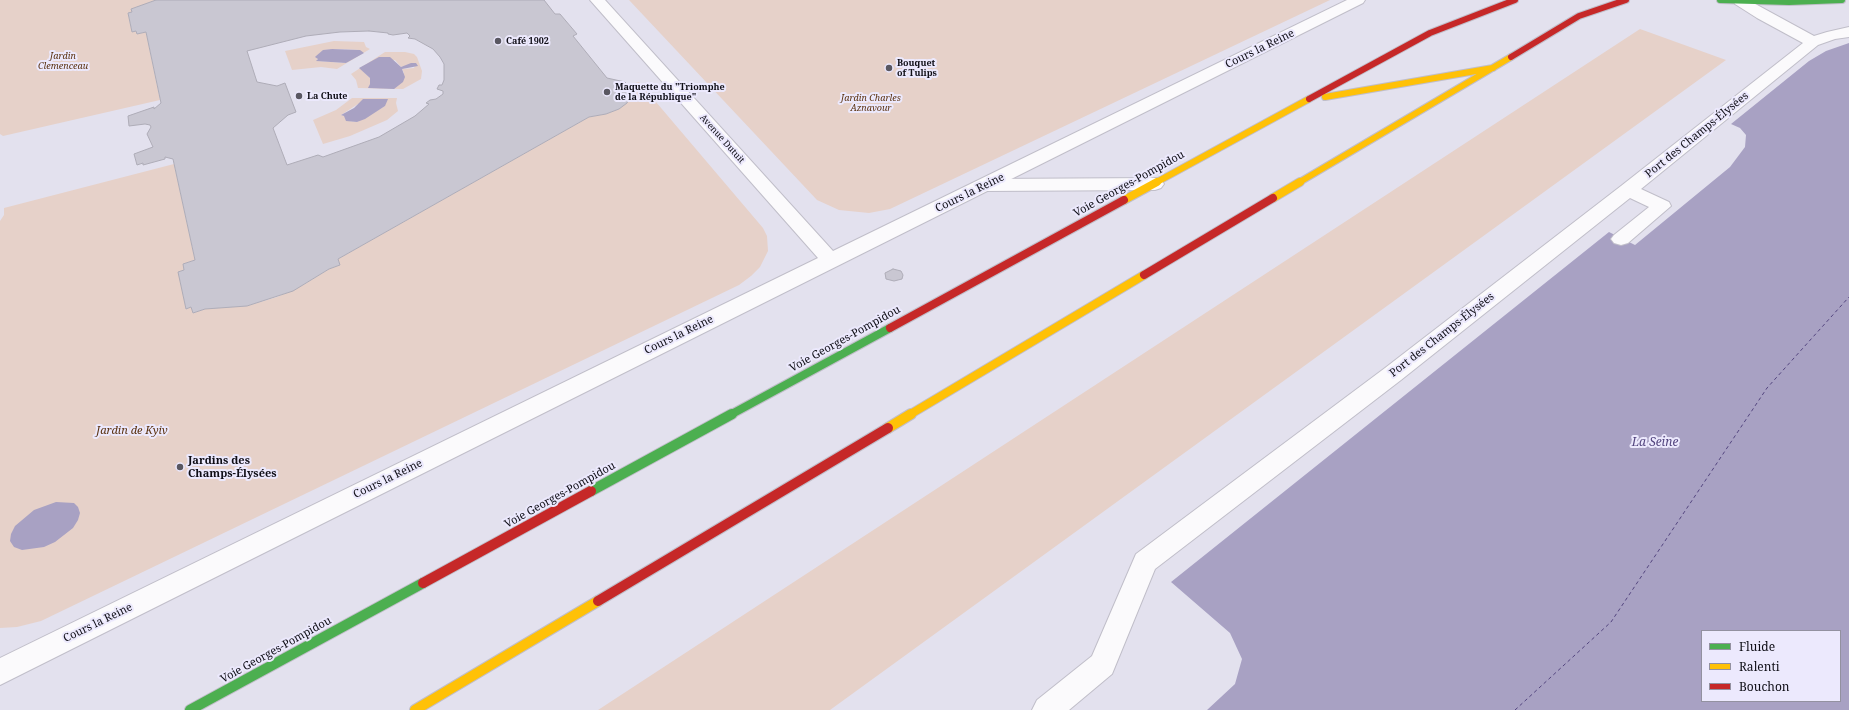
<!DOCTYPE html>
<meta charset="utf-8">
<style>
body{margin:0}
#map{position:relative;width:1849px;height:710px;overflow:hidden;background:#e3e1ee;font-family:"Noto Serif",serif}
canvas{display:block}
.legend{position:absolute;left:1701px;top:630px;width:140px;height:72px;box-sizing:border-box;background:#ece9fd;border:1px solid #9391a0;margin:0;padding:5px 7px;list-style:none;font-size:12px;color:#0e0d15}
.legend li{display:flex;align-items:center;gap:8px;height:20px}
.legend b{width:20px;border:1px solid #9391a0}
</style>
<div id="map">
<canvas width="1849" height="710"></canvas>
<ul class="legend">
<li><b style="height:5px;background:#4caf50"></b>Fluide</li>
<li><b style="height:5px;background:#ffc107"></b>Ralenti</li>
<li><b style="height:5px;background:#c62828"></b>Bouchon</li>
</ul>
</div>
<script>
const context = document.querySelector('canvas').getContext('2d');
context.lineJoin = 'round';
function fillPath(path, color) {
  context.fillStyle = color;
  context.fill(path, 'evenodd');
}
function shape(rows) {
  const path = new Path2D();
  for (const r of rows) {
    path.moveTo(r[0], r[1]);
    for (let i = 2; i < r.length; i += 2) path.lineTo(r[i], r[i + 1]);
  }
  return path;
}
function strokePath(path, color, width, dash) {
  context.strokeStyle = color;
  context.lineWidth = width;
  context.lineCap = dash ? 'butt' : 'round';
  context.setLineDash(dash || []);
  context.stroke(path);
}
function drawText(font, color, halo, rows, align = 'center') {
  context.font = font + ' "Noto Serif",serif';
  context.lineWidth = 4;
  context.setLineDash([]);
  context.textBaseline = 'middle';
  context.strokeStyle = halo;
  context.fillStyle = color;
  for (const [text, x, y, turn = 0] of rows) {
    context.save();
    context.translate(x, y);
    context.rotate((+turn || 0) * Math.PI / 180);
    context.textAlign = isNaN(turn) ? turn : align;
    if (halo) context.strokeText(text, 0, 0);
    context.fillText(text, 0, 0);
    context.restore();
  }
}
fillPath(shape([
 [0,0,156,0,131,9,132,12,128,13,132,32,136,31,137,34,146,32,160,100,3,136,0,134],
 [629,0,1330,0,890,209,869,213,839,210,817,200],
 [1640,29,1726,60,830,710,598,710],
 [334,41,364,42,366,47,370,49,337,69,321,67,292,70,285,51],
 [340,49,360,50,346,63,317,61,319,54,324,50],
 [385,52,405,52,414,54,417,57,422,71,421,79,403,89,358,88,356,80,351,74],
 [395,60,401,67,416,63,414,68,402,69,404,73,369,87,370,84,370,78,362,70],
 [639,82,763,228,767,236,768,251,760,267,751,276,739,285,41,621,17,627,0,628,0,221,4,215,4,208,174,164,195,260,183,264,184,270,179,272,186,309,191,307,193,313,205,309,247,306,277,297,305,284,329,269,340,265,338,259,589,117,606,114,619,109,631,99,632,91,628,85],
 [352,98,397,98,396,103,398,111,387,120,350,136,323,144,313,120,336,110],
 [358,104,385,106,357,122,349,121,345,116,341,115]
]), '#e6d1c9');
fillPath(shape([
 [1849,43,1849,710,1207,710,1235,684,1242,659,1230,633,1171,582,1609,232,1635,245,1730,167,1745,147,1746,135,1740,128,1731,124,1809,61,1826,51],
 [1702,631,1840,631,1840,701,1702,701],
 [332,49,360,50,364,53,346,63,316,61,318,59,315,57,316,56,323,50],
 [379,57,390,57,401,67,411,63,416,63,418,66,402,69,405,77,403,82,394,89,368,88,370,84,370,78,359,68],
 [363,99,388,99,385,106,365,119,357,122,346,121,344,116,341,115,354,108],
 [56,502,74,503,78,507,80,513,78,520,73,528,55,542,44,547,22,550,14,547,10,541,11,534,15,526,34,510]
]), '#a8a1c3');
strokePath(shape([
 [1515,710,1611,622,1767,388,1849,297]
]), '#53457f', 1, [3.5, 3]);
const building = shape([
 [156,0,544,0,555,14,560,14,577,34,573,36,607,78,625,82,631,88,632,94,627,103,619,109,606,114,589,117,338,259,340,265,329,269,293,291,247,306,205,309,193,313,191,307,186,309,178,272,184,270,183,264,195,260,173,159,165,157,165,159,143,165,143,163,137,165,134,154,153,147,147,134,151,127,150,125,145,124,129,126,128,116,154,107,154,109,161,103,146,32,137,34,136,31,132,32,128,13,132,12,131,9,156,0],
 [369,31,388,33,388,34,393,35,407,33,410,36,408,38,415,39,433,49,440,57,444,64,444,80,442,85,439,85,437,89,443,91,443,94,436,99,430,100,426,103,429,104,415,116,379,137,323,157,318,155,287,165,273,128,288,115,296,112,285,83,277,86,257,82,247,51,306,36,340,32,369,31],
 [893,269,901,271,903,275,902,279,894,281,886,279,885,273,893,269]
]);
fillPath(building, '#c9c7d2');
strokePath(building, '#aeacb7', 1);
const lane = shape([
 [1733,0,1748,0,1814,36,1827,32,1849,27,1849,37,1835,39,1818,45,1641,189,1669,202,1671,206,1628,243,1621,245,1614,243,1611,239,1614,235,1649,207,1630,198,1401,380,1155,569,1112,674,1069,710,1032,710,1037,700,1092,656,1136,554,1385,368,1621,186,1803,43,1757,18,1735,4,1733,0],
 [1155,178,1161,180,1164,184,1161,188,1155,190,986,191,980,189,977,185,980,181,986,179,1155,178]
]);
const street = shape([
 [590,0,605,0,833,251,1347,0,1365,0,1363,3,0,685,0,658,818,258,590,0]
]);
const fastFar2 = shape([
 [1720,0,1789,2,1842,0]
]);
const fastFar1 = shape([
 [730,415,890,328]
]);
const fast = shape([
 [591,491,732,414],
 [190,710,423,583]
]);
const slowFar2 = shape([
 [1325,97,1493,68],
 [1155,183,1309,99],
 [1298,183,1511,57]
]);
const slowFar1 = shape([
 [1273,198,1300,182],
 [1124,200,1157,182],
 [909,415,1144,275]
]);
const slow = shape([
 [888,428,911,414],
 [415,710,598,601]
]);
const jamFar2 = shape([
 [1511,57,1579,16,1626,0],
 [1309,99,1430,33,1515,0]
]);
const jamFar1 = shape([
 [1144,275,1273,198],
 [890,328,1124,200]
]);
const jam = shape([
 [423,583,591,491],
 [598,601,888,428]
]);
strokePath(lane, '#c0bec9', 2);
strokePath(street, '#c0bec9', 2);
strokePath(fastFar2, '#c0bec9', 8);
strokePath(fastFar1, '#c0bec9', 10);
strokePath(fast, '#c0bec9', 12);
strokePath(slowFar2, '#c0bec9', 8);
strokePath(slowFar1, '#c0bec9', 10);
strokePath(slow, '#c0bec9', 12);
strokePath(jamFar2, '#c0bec9', 8);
strokePath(jamFar1, '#c0bec9', 10);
strokePath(jam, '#c0bec9', 12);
fillPath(lane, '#fbfafc');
fillPath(street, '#fbfafc');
strokePath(fastFar2, '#4caf50', 6);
strokePath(fastFar1, '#4caf50', 8);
strokePath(fast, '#4caf50', 10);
strokePath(slowFar2, '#ffc107', 6);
strokePath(slowFar1, '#ffc107', 8);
strokePath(slow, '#ffc107', 10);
strokePath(jamFar2, '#c62828', 6);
strokePath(jamFar1, '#c62828', 8);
strokePath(jam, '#c62828', 10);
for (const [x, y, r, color] of [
 [498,41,4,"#595761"],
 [889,68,4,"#595761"],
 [607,92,4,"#595761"],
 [299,96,4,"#595761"],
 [180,467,4,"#595761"]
]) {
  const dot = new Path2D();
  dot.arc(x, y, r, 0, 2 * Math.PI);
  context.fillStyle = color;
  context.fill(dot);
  strokePath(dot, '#ece9fd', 1.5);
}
drawText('bold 9px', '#0e0d15', '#ece9fd', [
 ["Café 1902",506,41],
 ["Bouquet",897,63],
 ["of Tulips",897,73],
 ["Maquette du \"Triomphe",615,87],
 ["de la République\"",615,97],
 ["La Chute",307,96]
], 'left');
drawText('italic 9px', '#59300e', '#ece9fd', [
 ["Jardin",63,56],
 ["Clemenceau",63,66],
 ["Jardin Charles",871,98],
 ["Aznavour",871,108]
]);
drawText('9px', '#0e0d15', '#ece9fd', [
 ["Avenue Dutuit",722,139,48]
]);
drawText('11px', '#0e0d15', '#ece9fd', [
 ["Cours la Reine",1260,49,-26],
 ["Port des Champs-Élysées",1697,135,-39],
 ["Voie Georges-Pompidou",1129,184,-29],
 ["Cours la Reine",970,193,-26],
 ["Cours la Reine",679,335,-26],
 ["Port des Champs-Élysées",1442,335,-38],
 ["Voie Georges-Pompidou",845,339,-29],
 ["Cours la Reine",388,479,-26],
 ["Voie Georges-Pompidou",560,495,-29],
 ["Cours la Reine",98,623,-26],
 ["Voie Georges-Pompidou",276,650,-29]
]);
drawText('italic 11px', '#59300e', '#ece9fd', [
 ["Jardin de Kyiv",132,431]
]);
drawText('bold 11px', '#0e0d15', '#ece9fd', [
 ["Jardins des",188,461],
 ["Champs-Élysées",188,474]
], 'left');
drawText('italic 12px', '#53457f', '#ece9fd', [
 ["La Seine",1655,443]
]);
</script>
